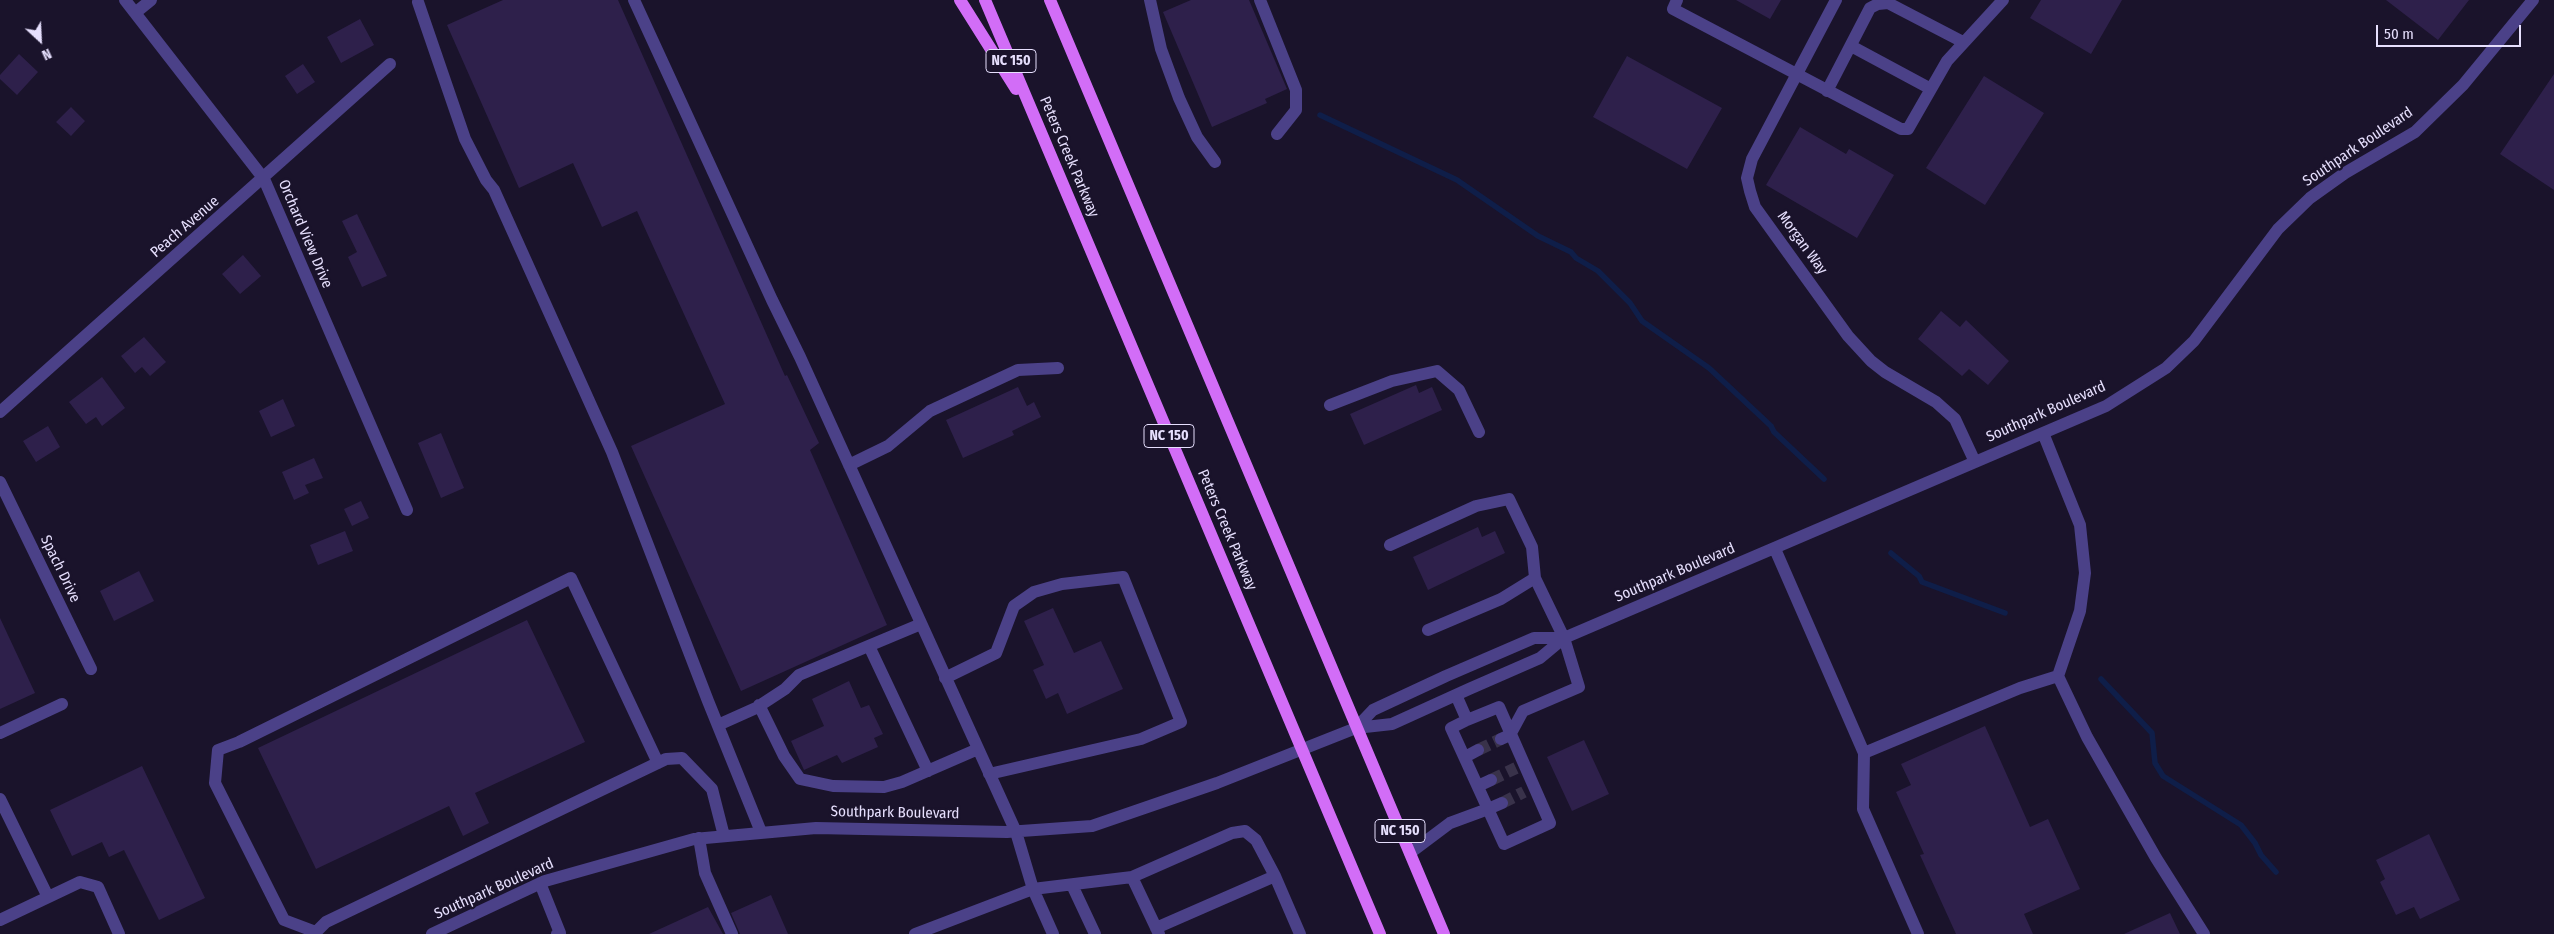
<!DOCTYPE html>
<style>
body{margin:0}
#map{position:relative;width:2554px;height:934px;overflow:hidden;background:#1a132b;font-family:"Fira Sans Condensed",sans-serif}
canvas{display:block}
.north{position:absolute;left:15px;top:15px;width:50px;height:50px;-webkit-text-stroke:4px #1a132b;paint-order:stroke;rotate:155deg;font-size:14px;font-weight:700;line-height:20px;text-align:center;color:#e6dffd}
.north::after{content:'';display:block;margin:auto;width:18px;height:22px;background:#e6dffd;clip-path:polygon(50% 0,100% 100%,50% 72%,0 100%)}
.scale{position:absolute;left:2376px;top:25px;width:145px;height:22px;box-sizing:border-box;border:2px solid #e6dffd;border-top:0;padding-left:6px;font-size:15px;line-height:18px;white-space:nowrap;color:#e6dffd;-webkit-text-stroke:4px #1a132b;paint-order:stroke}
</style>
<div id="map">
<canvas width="2554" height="934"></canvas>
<div class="north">N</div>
<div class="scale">50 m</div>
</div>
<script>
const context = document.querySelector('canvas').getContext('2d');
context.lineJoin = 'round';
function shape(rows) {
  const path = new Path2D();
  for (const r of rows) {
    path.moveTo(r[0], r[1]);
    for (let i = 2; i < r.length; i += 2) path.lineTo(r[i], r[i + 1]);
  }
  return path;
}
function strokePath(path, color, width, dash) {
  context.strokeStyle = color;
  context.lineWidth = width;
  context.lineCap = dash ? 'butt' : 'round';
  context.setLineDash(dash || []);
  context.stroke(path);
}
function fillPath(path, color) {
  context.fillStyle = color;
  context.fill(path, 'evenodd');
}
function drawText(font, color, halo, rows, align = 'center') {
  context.font = font + ' "Fira Sans Condensed",sans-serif';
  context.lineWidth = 5;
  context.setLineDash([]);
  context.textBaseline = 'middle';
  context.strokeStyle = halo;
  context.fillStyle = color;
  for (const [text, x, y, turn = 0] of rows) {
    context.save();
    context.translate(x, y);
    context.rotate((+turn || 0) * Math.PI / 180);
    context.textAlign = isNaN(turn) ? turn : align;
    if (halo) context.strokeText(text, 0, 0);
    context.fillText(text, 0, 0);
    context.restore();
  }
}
strokePath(shape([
 [1320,115,1457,180,1538,236,1571,252,1576,258,1598,271,1630,303,1642,321,1709,368,1771,426,1774,432,1824,479],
 [1891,553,1919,576,1922,582,2005,613],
 [2101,679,2152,733,2155,763,2163,776,2241,825,2255,843,2261,855,2276,872]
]), '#0f1e49', 5.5);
fillPath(shape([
 [503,0,618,0,785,376,787,375,819,443,810,450,887,625,741,691,631,446,725,404,637,211,602,227,573,163,519,188,447,25],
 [1191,0,1249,0,1287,89,1265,99,1267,103,1212,127,1163,12],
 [1736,0,1781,0,1770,19],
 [2041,0,2122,0,2091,54,2030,18],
 [2386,0,2469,0,2438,40],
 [360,19,374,45,341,63,327,37],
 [19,54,38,72,17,95,0,79,0,75],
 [1627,56,1722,108,1687,169,1593,117],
 [303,64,315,82,297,94,285,76],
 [2554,74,2554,190,2500,154],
 [1984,76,2044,113,1985,205,1926,168],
 [71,107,85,121,71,136,56,122],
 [1800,127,1846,154,1849,149,1894,175,1857,238,1766,185],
 [357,214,387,276,362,287,348,257,357,252,342,221],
 [243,255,261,276,240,294,222,274],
 [1941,311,1960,327,1966,320,2009,361,1988,385,1969,369,1962,376,1918,339],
 [144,337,166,362,150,376,142,367,135,373,121,356],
 [102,377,125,408,102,426,96,417,86,424,69,402],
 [1416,385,1419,393,1432,387,1442,410,1364,445,1350,414],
 [1018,387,1027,406,1034,402,1041,417,1012,431,1014,435,963,458,946,420],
 [283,399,295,426,271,437,259,411],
 [48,426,60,447,36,462,23,441],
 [441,433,464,488,441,498,418,443],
 [314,458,323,478,305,485,309,493,294,500,282,472],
 [361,501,369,518,352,526,344,509],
 [1478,527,1482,537,1495,531,1505,553,1428,590,1413,557],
 [345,531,353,551,318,565,310,545],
 [139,571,154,601,114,621,100,591],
 [1053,608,1074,653,1101,641,1123,689,1067,714,1058,693,1046,699,1033,670,1044,665,1024,621],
 [0,618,35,693,0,709],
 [527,620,585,742,475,793,489,823,463,836,449,806,316,869,258,748],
 [849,681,861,708,869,705,883,734,874,738,878,747,842,763,837,755,804,770,791,741,824,726,812,699],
 [1985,726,2030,827,2048,819,2080,889,2024,914,2033,934,1956,934,1920,855,1924,854,1896,792,1911,785,1901,764],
 [1584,740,1609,794,1572,811,1547,757],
 [142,766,205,898,159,920,124,850,109,857,102,842,72,856,50,810],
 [2429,834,2460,900,2420,919,2414,907,2396,915,2380,882,2385,879,2376,860],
 [771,895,788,934,740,934,731,913],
 [708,907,723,934,649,934],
 [2170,913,2180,934,2124,934]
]), '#2e204b');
strokePath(shape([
 [1478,750,1501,739],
 [1491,780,1516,768],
 [1502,803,1524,792]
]), '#39324a', 12, [12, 6]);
strokePath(shape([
 [125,0,264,179,407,510],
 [634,0,772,300,800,357,1016,832,1033,889,1053,934],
 [1150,0,1161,49,1179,98,1197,137,1215,162],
 [1260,0,1296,90,1296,110,1277,134],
 [1677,0,1673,9,1901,129,1908,129,1947,61,2003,0],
 [1836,0,1752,159,1747,178,1750,191,1755,207,1848,336,1871,361,1885,372,1936,402,1955,419,1975,462],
 [418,2,465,139,486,180,494,190,612,452,708,701,761,832],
 [135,13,151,0],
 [1851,46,1931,89],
 [1827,91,1870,8,1878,4,1888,3,1963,42],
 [1330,405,1392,381,1437,371,1459,390,1479,432],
 [0,412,390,64],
 [2043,433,2080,525,2085,573,2080,611,2058,676,2087,737,2156,858,2204,934],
 [849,465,888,446,930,411,1018,370,1058,368],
 [0,482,91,669],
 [1390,545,1476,506,1509,499,1532,547,1535,578,1501,599,1428,630],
 [1775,549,1864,753,1863,809,1918,934],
 [869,646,928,771],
 [945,678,996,653,1014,606,1034,592,1062,584,1123,577,1181,722,1141,739,989,774],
 [759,705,784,756,800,779,833,786,884,787,902,782,978,749],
 [1467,720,1499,707,1550,823,1504,844,1488,809,1502,803],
 [718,725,756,708,785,689,799,675,921,624],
 [1356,728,1373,710,1446,676,1534,638,1564,638],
 [0,733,62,704],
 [1501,739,1510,735,1523,711,1579,687,1564,638,1535,578],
 [1864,753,2020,688,2058,676],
 [1465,757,1478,750],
 [1478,786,1491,780],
 [0,799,48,897],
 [699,838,705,873,732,934],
 [1410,853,1450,823,1488,809,1451,728,1467,720,1456,695],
 [1132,877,1159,934],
 [540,883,560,933,557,934],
 [1072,885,1095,934],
 [0,920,80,882,98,887,119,934],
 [1156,928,1275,876],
 [316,932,284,920,215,783,218,750,239,742,571,578,658,763],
 [316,934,316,932,326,922,666,759,682,758,712,789,724,836],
 [432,934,545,881,694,839,816,828,1007,832,1092,826,1217,783,1356,728,1392,724,1469,689,1540,658,1564,638,2106,406,2166,368,2194,341,2278,229,2310,198,2345,173,2415,132,2463,85,2533,0],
 [915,934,1033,889,1132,877,1232,833,1245,831,1256,840,1275,876,1300,934]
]), '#4b4188', 12);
strokePath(shape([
 [960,0,1016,89],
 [985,0,1380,934],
 [1050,0,1444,934]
]), '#d26df7', 12);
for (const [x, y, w] of [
 [1011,61,50],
 [1169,436,50],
 [1400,831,50]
]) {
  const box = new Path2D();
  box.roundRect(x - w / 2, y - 11.5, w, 23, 4);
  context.fillStyle = '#1a132b';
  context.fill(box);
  strokePath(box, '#e6dffd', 1);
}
drawText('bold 14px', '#e6dffd', null, [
 ["NC 150",1011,61],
 ["NC 150",1169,436],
 ["NC 150",1400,831]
]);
drawText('15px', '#e6dffd', '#1a132b', [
 ["Southpark Boulevard",2358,147,-34],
 ["Peters Creek Parkway",1069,157,67],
 ["Peach Avenue",185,227,-41],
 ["Orchard View Drive",305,234,67],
 ["Morgan Way",1802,243,54],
 ["Southpark Boulevard",2046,412,-24],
 ["Peters Creek Parkway",1227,530,67],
 ["Spach Drive",60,569,64],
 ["Southpark Boulevard",1675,573,-23],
 ["Southpark Boulevard",895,813,1],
 ["Southpark Boulevard",494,889,-24]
]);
</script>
